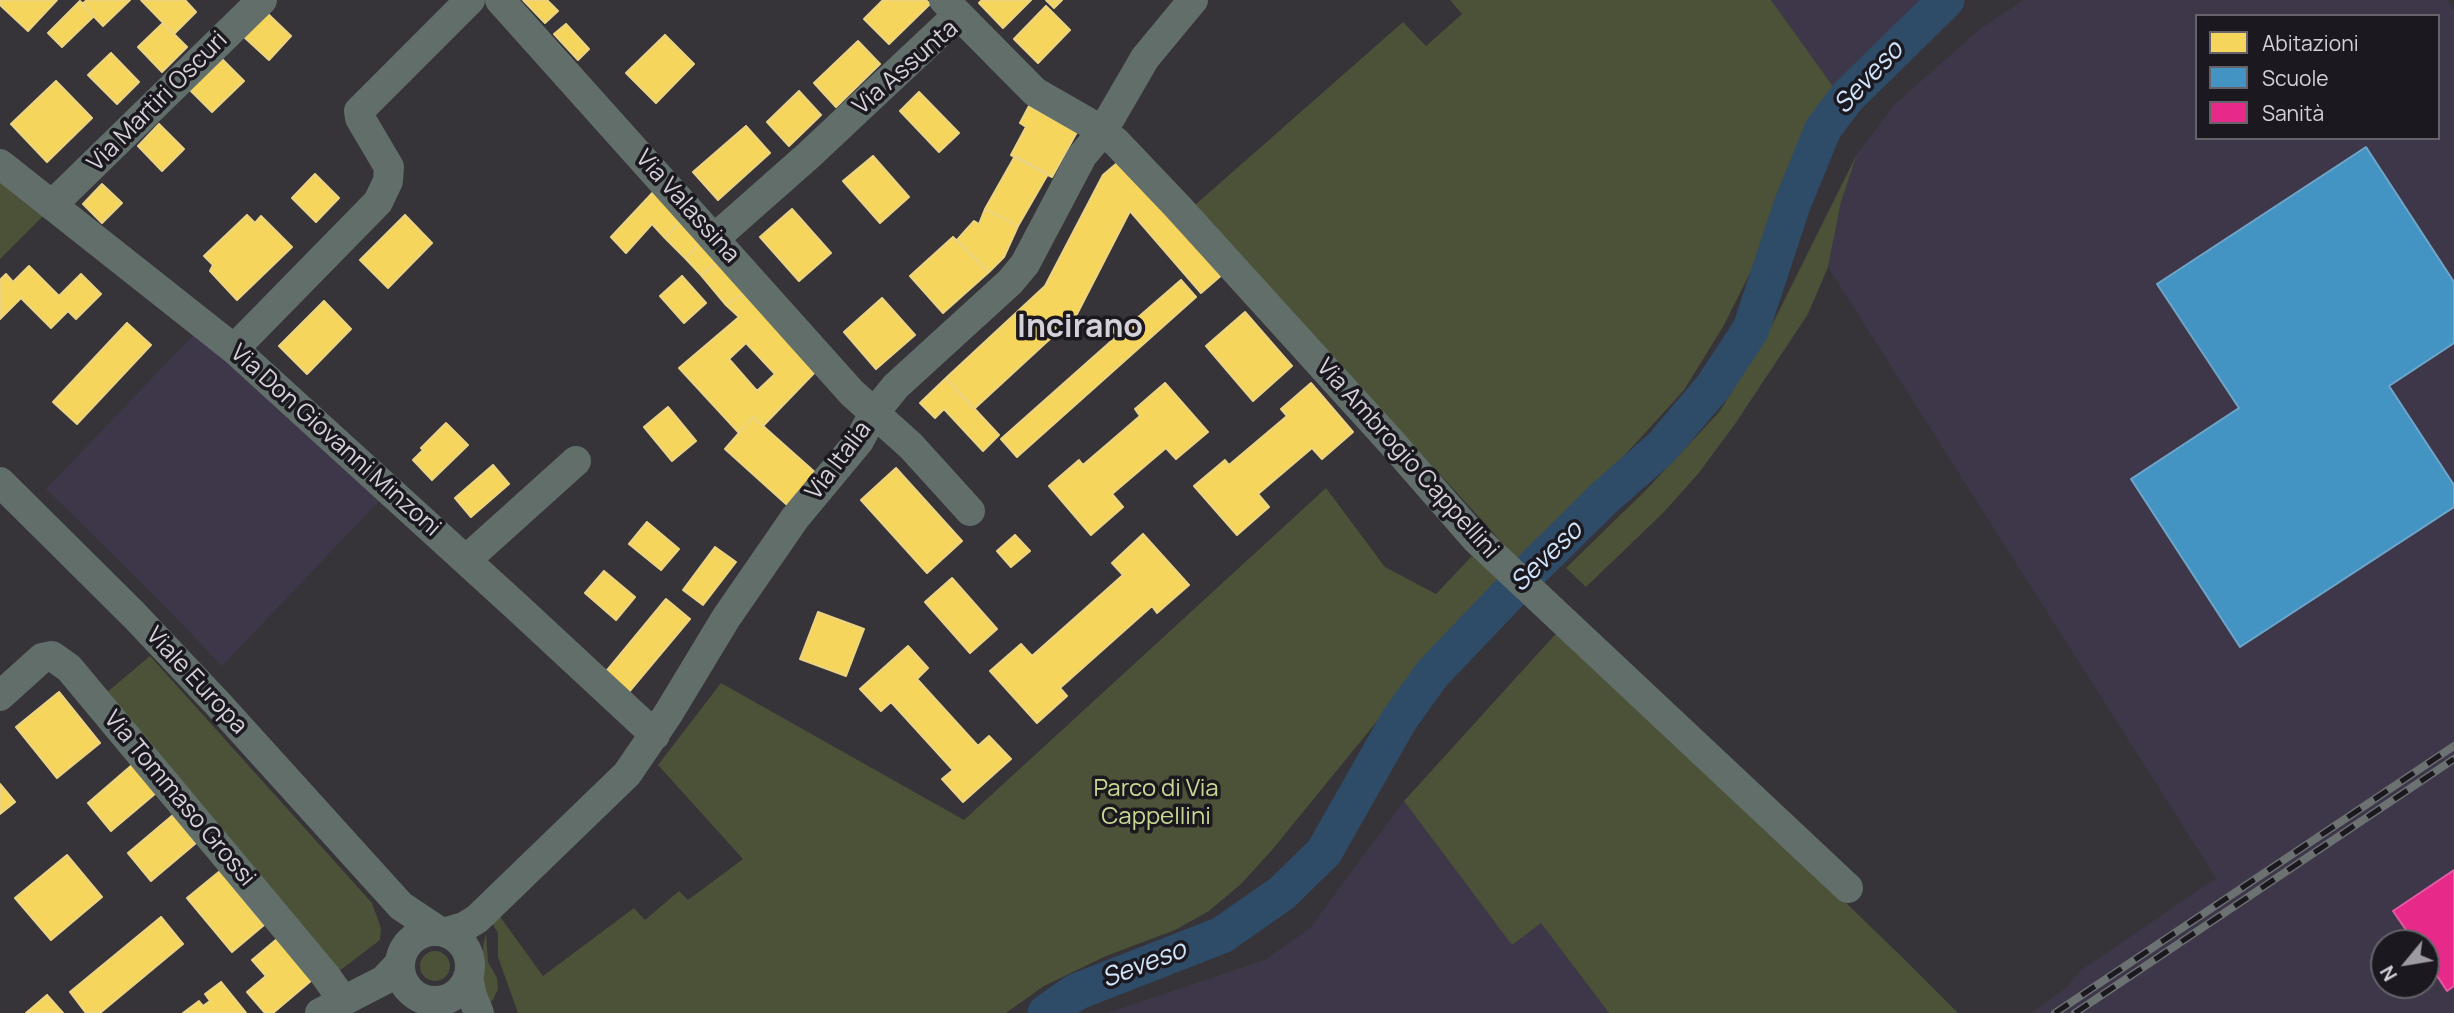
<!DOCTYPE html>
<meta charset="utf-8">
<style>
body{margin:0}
#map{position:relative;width:2454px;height:1013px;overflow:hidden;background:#363339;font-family:Manrope,sans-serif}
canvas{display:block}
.legend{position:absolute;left:2195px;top:14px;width:245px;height:126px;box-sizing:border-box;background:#1b191f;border:2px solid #656369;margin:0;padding:9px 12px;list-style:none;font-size:21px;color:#d4d1d9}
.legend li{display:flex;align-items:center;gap:14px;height:35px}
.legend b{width:35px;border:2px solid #656369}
.north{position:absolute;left:2370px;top:929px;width:70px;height:70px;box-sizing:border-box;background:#1b191f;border:2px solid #656369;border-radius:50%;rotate:240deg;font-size:19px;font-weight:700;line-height:28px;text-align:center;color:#d4d1d9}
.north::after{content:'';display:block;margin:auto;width:24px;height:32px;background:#9d9aa1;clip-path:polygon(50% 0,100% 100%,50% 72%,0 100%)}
</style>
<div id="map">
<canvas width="2454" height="1013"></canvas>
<ul class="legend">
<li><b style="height:19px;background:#f6d55c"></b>Abitazioni</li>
<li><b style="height:19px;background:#4393c3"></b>Scuole</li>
<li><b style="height:19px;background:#e7298a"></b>Sanità</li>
</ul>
<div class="north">N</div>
</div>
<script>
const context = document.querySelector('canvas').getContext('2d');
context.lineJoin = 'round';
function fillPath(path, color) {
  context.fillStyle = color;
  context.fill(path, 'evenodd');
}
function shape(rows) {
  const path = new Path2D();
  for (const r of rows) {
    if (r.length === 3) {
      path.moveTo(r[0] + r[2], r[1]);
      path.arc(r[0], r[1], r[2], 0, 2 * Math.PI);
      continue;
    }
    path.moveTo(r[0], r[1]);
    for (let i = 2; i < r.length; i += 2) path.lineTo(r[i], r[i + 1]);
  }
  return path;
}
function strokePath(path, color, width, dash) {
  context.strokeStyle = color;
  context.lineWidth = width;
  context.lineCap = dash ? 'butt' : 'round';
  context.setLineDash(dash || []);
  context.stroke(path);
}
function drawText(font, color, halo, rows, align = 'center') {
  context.font = font + ' Manrope,sans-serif';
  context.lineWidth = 7;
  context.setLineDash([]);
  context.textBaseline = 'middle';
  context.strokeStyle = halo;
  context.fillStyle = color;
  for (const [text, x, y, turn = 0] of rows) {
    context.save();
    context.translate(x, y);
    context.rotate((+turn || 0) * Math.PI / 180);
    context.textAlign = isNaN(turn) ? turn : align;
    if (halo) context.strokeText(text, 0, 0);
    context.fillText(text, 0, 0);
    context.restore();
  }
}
fillPath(shape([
 [1771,0,1921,0,1890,30,1837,92],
 [2023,0,2447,0,2454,10,2454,1013,2031,1013,2066,988,2080,971,2216,878,1828,267,1841,202,1857,154,1896,103,1980,29],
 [2197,16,2438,16,2438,138,2197,138],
 [2384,943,2426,943,2426,985,2384,985],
 [200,328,385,495,222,666,150,591,46,489],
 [1404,801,1512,944,1541,923,1609,1013,1107,1013,1265,960,1310,928]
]), '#3e3749');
fillPath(shape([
 [1450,0,1771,0,1837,92,1813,129,1794,169,1755,263,1724,325,1684,390,1625,455,1566,510,1518,560,1195,205,1403,22,1426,46,1462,14],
 [1857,154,1841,202,1828,267,1808,314,1735,424,1698,474,1663,513,1586,587,1566,568,1647,489,1720,411,1769,331],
 [0,178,46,213,0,259],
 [1326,488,1385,567,1436,594,1472,556,1501,581,1400,693,1272,850,1241,884,1209,911,1175,930,1106,956,1044,986,1006,1013,518,1013,498,957,498,933,491,921,498,914,543,976,634,908,645,920,679,891,688,900,743,859,658,765,721,683,964,820],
 [1562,627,1907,962,1958,1013,1609,1013,1541,923,1512,945,1404,801],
 [150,656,372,903,381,928,380,940,338,972,106,693],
 [486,934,488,962,497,978,498,989,493,1000,486,1005,480,987,483,976,483,946],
 [435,966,15]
]), '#4c5238');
const homes = shape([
 [0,0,57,0,28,31,0,5,0,0],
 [87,0,130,0,103,26,82,4,87,0],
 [141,0,185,0,196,12,174,34,141,0],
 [523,0,547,0,558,11,545,23,523,0],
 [883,0,926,0,930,4,889,44,864,19,883,0],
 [982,0,1031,0,1003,28,979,3,982,0],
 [1046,0,1062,0,1054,8,1046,0],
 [80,1,94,16,62,47,48,33,80,1],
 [1046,6,1070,30,1038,63,1014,39,1046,6],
 [266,12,291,36,269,60,243,36,266,12],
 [163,23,187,47,162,72,138,47,163,23],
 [566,24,589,49,578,60,554,34,566,24],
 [665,35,694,64,656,103,626,73,665,35],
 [858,41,880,64,836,107,814,83,858,41],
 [111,53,139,82,117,104,88,75,111,53],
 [222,59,244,81,212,112,190,90,222,59],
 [56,81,92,118,47,162,11,124,56,81],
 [799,91,821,115,789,146,767,122,799,91],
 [919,92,959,133,939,152,900,111,919,92],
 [1029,106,1077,132,1052,177,1011,155,1026,127,1020,123,1029,106],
 [159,124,184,149,162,171,138,146,159,124],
 [746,126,770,153,718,200,693,172,746,126],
 [873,156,909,197,880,223,843,181,873,156],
 [1015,156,1048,174,1018,226,985,209,1015,156],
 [1123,158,1224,273,1201,293,1130,211,1077,314,974,409,946,378,1045,286,1103,175,1123,158],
 [315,174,339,198,316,222,292,198,315,174],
 [102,184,122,203,102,223,83,204,102,184],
 [657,188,683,218,665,238,652,224,626,253,611,237,657,188],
 [792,209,831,253,799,281,760,237,792,209],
 [985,209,1018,226,1004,257,989,272,957,240,974,221,979,224,985,209],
 [247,215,255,223,261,216,292,247,237,300,210,271,213,265,204,256,247,215],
 [405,215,432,243,388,288,360,260,405,215],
 [683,218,702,242,685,258,665,238,683,218],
 [953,237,989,272,943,313,910,276,953,237],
 [702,242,720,261,701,275,685,258,702,242],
 [720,261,748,291,726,305,701,275,720,261],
 [29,266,59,296,81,274,101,294,76,319,68,311,51,328,21,298,0,319,0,280,6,274,13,282,29,266],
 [682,276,706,303,684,323,660,296,682,276],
 [1181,280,1196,297,1017,457,1001,439,1117,336,1109,327,1119,318,1127,327,1181,280],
 [748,291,817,370,763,426,753,417,739,433,679,368,739,317,726,305,748,291],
 [746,343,775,374,757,391,729,359,746,343],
 [882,298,915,335,876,369,844,332,882,298],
 [324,301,351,329,307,374,279,346,324,301],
 [1245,312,1292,366,1253,401,1206,346,1245,312],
 [127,323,151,345,77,424,53,402,127,323],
 [946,378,999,435,983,451,944,409,935,418,920,403,946,378],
 [1165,383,1208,432,1176,459,1166,448,1112,494,1123,507,1091,535,1049,486,1079,460,1083,465,1140,416,1135,409,1165,383],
 [1311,383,1353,432,1322,459,1312,448,1258,494,1269,507,1237,535,1194,486,1225,460,1229,465,1287,416,1281,409,1311,383],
 [668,407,696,441,672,461,644,427,668,407],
 [753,417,818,475,796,513,725,449,753,417],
 [446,423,468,445,432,480,413,460,423,450,421,448,446,423],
 [493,465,509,484,471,517,455,498,493,465],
 [896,468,962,541,927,573,861,500,896,468],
 [647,522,679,549,661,570,629,544,647,522],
 [1143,534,1189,585,1157,613,1152,606,1060,688,1067,696,1037,723,990,671,1021,644,1032,656,1123,575,1112,563,1143,534],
 [1015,535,1030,551,1011,567,997,551,1015,535],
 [715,547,736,562,703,605,683,590,715,547],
 [604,571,635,597,616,620,585,593,604,571],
 [952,578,997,629,970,653,925,602,952,578],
 [666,599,690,619,628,693,604,674,666,599],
 [818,612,864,629,846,676,800,659,818,612],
 [908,646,928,668,917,679,978,746,989,736,1011,759,963,802,942,779,953,770,891,702,881,711,860,689,908,646],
 [59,692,100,743,57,778,16,727,59,692],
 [132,765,156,793,111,831,88,803,132,765],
 [0,784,15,802,0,814,0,784],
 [173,815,196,843,151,881,128,853,173,815],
 [67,855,102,897,51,940,15,898,67,855],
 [220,871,264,925,232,952,187,898,220,871],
 [161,917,183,944,100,1013,86,1013,70,992,161,917],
 [277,939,312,980,273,1013,265,1013,247,992,266,976,252,960,277,939],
 [221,982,246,1013,183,1013,199,1001,203,1006,210,1001,205,994,221,982],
 [47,995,63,1013,26,1013,47,995]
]);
fillPath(homes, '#f6d55c');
strokePath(homes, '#ecd482', 2);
const schools = shape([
 [2366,147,2454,282,2454,343,2389,386,2454,485,2454,507,2240,647,2131,479,2239,408,2157,284,2366,147]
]);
fillPath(schools, '#4393c3');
strokePath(schools, '#6ea6ca', 2);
const health = shape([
 [2454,870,2454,986,2447,991,2426,959,2426,943,2415,943,2393,911,2454,870]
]);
fillPath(health, '#e7298a');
strokePath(health, '#e15ba2', 2);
strokePath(shape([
 [1046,1013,1076,992,1222,935,1282,893,1324,852,1399,720,1432,674,1535,566,1604,498,1661,448,1713,387,1751,329,1792,205,1823,129,1847,97,1946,0]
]), '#2e4b67', 37);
strokePath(shape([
 [500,0,852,393,911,446,970,511],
 [944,0,1035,92,1089,123,1116,142,1177,206,1393,444,1475,538,1848,888],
 [0,164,234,349,516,606,655,735],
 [53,204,262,0],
 [715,238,809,155,958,15],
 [234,349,378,202,388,181,389,167,360,118,359,111,470,0],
 [0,482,134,615,219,705,401,906,437,930],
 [466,560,576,461],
 [0,696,42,658,52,656,69,668,325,975,342,999],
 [435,966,35],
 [447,932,464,927,477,919,627,774,668,714,726,618,795,518,859,441,874,413,896,386,1010,282,1025,264,1082,156,1102,132,1145,58,1193,0],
 [468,977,472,996,479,1013],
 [320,1013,384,980,399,964]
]), '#616e6a', 30);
const rail = shape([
 [2055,1013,2454,746],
 [2075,1013,2454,759]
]);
strokePath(rail, '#6c7171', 8);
strokePath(rail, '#1b191f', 5, [16]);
drawText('24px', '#d4d1d9', '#1b191f', [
 ["Via Assunta",906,68,-41],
 ["Via Martiri Oscuri",158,102,-45],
 ["Via Valassina",687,207,48],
 ["Via Don Giovanni Minzoni",335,441,42],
 ["Via Ambrogio Cappellini",1407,459,48],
 ["Via Italia",839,461,-53],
 ["Viale Europa",196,681,47],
 ["Via Tommaso Grossi",179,799,50]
]);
drawText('24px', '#c6d892', '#1b191f', [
 ["Parco di Via",1156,789],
 ["Cappellini",1156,817]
]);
drawText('italic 26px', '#d0e5fb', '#1b191f', [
 ["Seveso",1869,78,-47],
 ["Seveso",1547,557,-44],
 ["Seveso",1144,965,-21]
]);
drawText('bold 32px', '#d4d1d9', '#1b191f', [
 ["Incirano",1080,328]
]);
</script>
